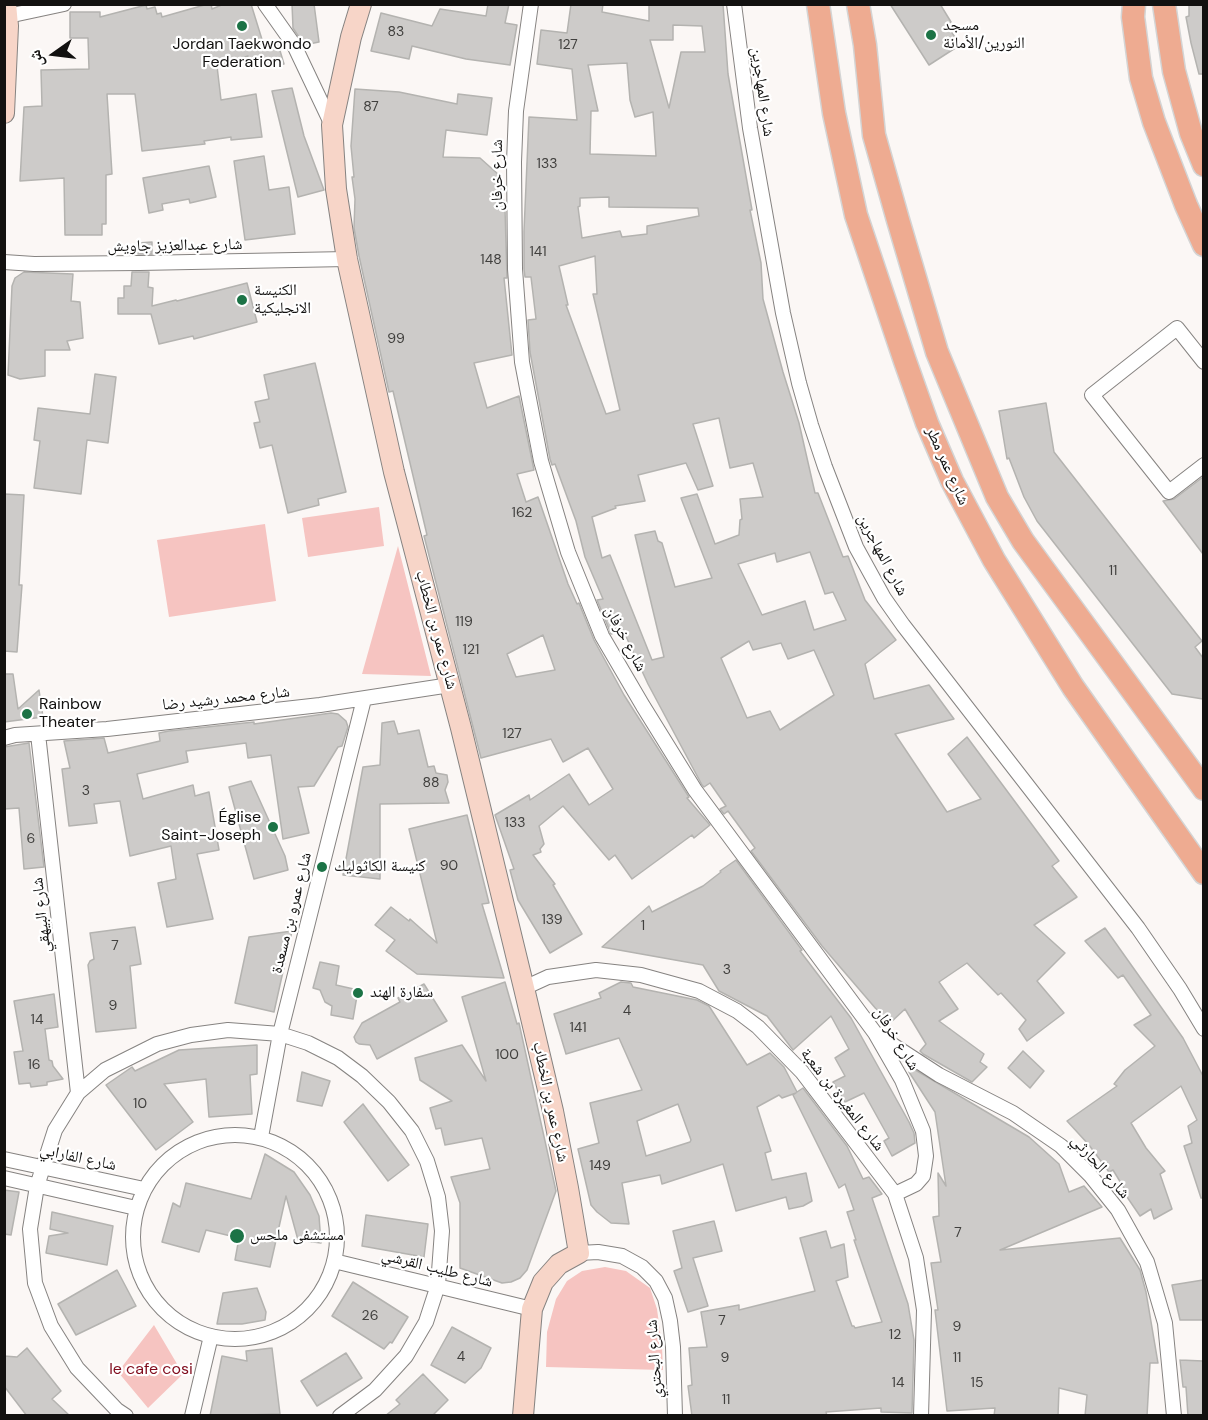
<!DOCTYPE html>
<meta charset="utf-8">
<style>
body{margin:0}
#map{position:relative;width:1208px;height:1420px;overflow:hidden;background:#fbf7f5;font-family:"DM Sans","Noto Naskh Arabic",sans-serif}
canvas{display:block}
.frame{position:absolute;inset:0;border:6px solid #121110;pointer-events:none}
.north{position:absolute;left:24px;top:24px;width:60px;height:60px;-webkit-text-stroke:4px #fff;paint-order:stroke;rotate:256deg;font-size:16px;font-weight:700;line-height:24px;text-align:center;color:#121110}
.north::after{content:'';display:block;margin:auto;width:21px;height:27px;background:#121110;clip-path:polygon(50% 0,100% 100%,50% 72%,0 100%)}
</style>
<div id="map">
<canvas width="1208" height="1420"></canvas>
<div class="frame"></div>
<div class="north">ش</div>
</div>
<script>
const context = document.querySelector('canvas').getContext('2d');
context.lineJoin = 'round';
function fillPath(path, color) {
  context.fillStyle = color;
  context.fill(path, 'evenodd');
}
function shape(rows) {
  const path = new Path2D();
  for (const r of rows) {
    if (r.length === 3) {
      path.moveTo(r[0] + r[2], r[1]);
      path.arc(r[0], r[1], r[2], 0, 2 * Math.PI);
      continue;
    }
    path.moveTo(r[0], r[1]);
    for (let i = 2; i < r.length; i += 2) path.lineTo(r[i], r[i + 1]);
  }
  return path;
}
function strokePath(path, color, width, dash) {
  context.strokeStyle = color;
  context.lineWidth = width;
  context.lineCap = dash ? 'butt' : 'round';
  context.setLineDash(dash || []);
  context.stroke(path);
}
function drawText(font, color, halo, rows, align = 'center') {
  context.font = font + ' "DM Sans","Noto Naskh Arabic",sans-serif';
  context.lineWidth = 4.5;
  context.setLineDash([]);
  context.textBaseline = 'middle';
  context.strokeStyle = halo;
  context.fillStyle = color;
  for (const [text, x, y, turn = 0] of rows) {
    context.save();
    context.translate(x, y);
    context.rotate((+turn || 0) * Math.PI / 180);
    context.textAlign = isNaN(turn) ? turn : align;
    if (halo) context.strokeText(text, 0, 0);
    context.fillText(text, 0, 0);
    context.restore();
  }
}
fillPath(shape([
 [379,507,384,546,308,557,302,518],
 [265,524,276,601,169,617,157,540],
 [398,546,431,676,362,674],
 [605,1267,626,1271,650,1288,657,1309,662,1346,663,1370,546,1367,547,1332,556,1299,567,1281,582,1271],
 [154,1325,183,1374,148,1408,118,1372]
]), '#f6c4c1');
const building = shape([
 [208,4,211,4,212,9,224,4,251,4,264,46,278,44,284,64,253,68,248,56,217,66,221,100,256,94,262,137,231,140,231,137,204,141,205,144,142,151,135,94,107,94,112,174,106,175,106,224,102,224,102,235,65,235,64,178,20,181,24,107,42,106,41,70,89,69,88,38,70,38,70,12,100,12,100,17,146,5,147,9,155,7,157,14,161,13,162,17,208,4],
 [292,4,314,4,319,42,304,45,293,28,292,4],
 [488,4,509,4,505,23,517,25,510,65,466,59,412,46,409,59,371,51,381,13,432,26,440,9,486,16,488,4],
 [571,4,603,4,602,12,649,21,649,4,723,4,728,74,752,210,750,210,761,263,763,299,783,372,799,423,815,493,818,493,843,557,848,556,865,600,896,640,865,664,874,699,929,685,954,719,895,734,947,812,981,799,948,754,967,737,1059,861,1052,866,1077,897,1034,925,1065,953,1037,981,1064,1013,1027,1041,1019,1029,1026,1020,1001,993,998,995,967,963,939,982,958,1009,939,1021,984,1054,980,1062,987,1067,972,1082,923,1054,920,1051,926,1044,905,1009,889,1024,822,946,751,851,755,848,728,811,724,814,720,809,726,806,710,783,704,787,702,785,648,684,623,630,611,634,597,600,603,599,585,557,576,521,555,464,552,465,550,459,530,352,528,320,536,319,531,277,525,277,524,269,524,231,529,117,577,120,572,69,537,64,541,30,567,33,571,4],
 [673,25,702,26,705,52,681,52,669,108,650,40,673,40,673,25],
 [627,63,630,100,635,117,653,112,656,156,590,154,591,111,598,111,588,65,627,63],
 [609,197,609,207,698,208,699,216,647,226,647,234,622,237,620,231,582,238,578,207,580,206,580,198,609,197],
 [595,256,597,294,593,294,620,410,606,414,566,305,568,305,559,266,595,256],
 [719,418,730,468,753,463,763,497,740,499,742,519,740,520,739,535,715,544,697,494,681,498,712,578,675,587,662,543,658,541,655,531,635,535,664,657,652,660,610,555,602,558,592,517,616,508,615,506,645,501,638,475,686,463,698,490,713,486,693,424,719,418],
 [810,552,825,594,833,592,846,620,814,630,805,601,762,615,738,564,775,553,777,562,810,552],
 [749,641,753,650,781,643,788,659,814,650,834,695,780,730,770,711,747,718,721,658,749,641],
 [890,4,940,4,951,22,947,25,960,45,929,65,890,4],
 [1189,4,1203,4,1203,74,1199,74,1191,43,1186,17,1189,16,1189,4],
 [292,88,304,136,324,190,298,197,272,91,292,88],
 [355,89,399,92,457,104,458,94,492,98,487,135,446,130,443,157,480,158,499,175,505,209,507,278,504,278,512,355,474,363,487,408,519,396,534,470,517,474,526,502,538,497,568,584,577,604,579,603,594,640,624,695,689,797,687,798,710,825,694,838,692,835,632,879,615,855,609,860,563,806,539,826,544,844,540,849,541,852,533,855,555,884,553,885,582,934,550,953,518,900,510,870,514,869,495,815,529,795,530,800,569,774,589,805,613,789,588,748,563,762,551,739,481,758,424,536,427,535,393,391,389,392,359,256,354,228,355,199,352,177,354,177,351,146,355,89],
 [543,635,555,670,516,677,507,654,543,635],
 [264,156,269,190,289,187,295,234,245,240,234,161,264,156],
 [209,166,216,197,190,203,189,199,162,204,163,210,149,213,143,178,209,166],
 [152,242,152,254,138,254,138,243,152,242],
 [24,272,73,274,71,301,80,302,83,338,67,341,70,350,45,350,45,376,20,379,8,375,12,286,15,278,24,272],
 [132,272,149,272,148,287,153,288,152,306,176,300,177,301,247,283,257,322,194,339,193,336,159,344,151,314,118,314,118,298,124,298,124,286,131,286,132,272],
 [315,363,346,492,318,499,319,505,288,513,272,445,260,448,254,423,260,422,255,402,269,399,264,375,315,363],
 [95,374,116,377,108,443,87,440,81,494,34,488,40,441,34,440,38,408,90,414,95,374],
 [1046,403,1054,452,1202,641,1195,647,1203,658,1203,699,1172,694,1037,521,1024,497,1009,458,1007,459,999,411,1046,403],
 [1203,477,1203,554,1163,501,1174,499,1203,477],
 [4,494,24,495,19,585,22,585,17,652,4,651,4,494],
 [4,674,13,674,18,709,39,690,43,717,4,722,4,674],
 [331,713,338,714,346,721,348,727,342,746,338,747,314,786,298,787,309,833,283,839,271,755,248,758,246,743,186,751,188,762,137,774,143,799,193,785,195,796,209,792,219,850,197,854,213,919,167,927,158,883,176,879,171,846,130,856,120,801,94,804,97,823,69,826,62,769,70,768,64,741,104,738,108,753,160,741,159,733,169,731,254,722,254,724,331,713],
 [394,721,398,734,419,730,428,767,434,766,436,773,447,775,448,782,445,790,449,803,380,804,380,879,343,875,363,767,380,765,382,723,394,721],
 [29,743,44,867,24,869,19,808,4,809,4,747,29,743],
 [251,781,285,856,288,870,254,879,229,787,251,781],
 [467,815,489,903,482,904,504,978,417,974,386,951,395,940,375,925,391,907,409,921,410,919,437,943,409,829,467,815],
 [736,860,802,950,800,951,851,1018,909,1122,914,1133,915,1143,892,1156,884,1141,889,1138,864,1093,845,1102,833,1082,845,1076,835,1058,849,1049,831,1016,793,1050,767,1016,719,991,703,965,602,947,649,906,652,912,703,886,721,872,720,871,736,860],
 [135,927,141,964,130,966,136,1028,96,1032,88,965,90,961,94,959,90,933,135,927],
 [1105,928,1183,1038,1203,1076,1203,1198,1201,1198,1184,1146,1192,1143,1188,1126,1197,1120,1181,1086,1131,1123,1146,1148,1165,1171,1160,1174,1172,1209,1154,1219,1151,1209,1140,1216,1125,1194,1127,1193,1113,1170,1109,1172,1089,1145,1067,1121,1117,1086,1114,1084,1125,1070,1155,1046,1134,1025,1151,1015,1123,975,1118,978,1085,941,1105,928],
 [292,931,274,1012,235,1003,249,937,292,931],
 [320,962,339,966,336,985,358,990,353,1019,331,1015,332,1006,325,1002,320,990,313,988,320,962],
 [505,982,517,1024,519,1023,556,1191,527,1270,520,1278,511,1282,502,1283,460,1268,460,1203,451,1177,490,1169,482,1138,445,1145,441,1128,436,1129,430,1108,452,1101,420,1080,415,1058,462,1045,486,1081,462,997,505,982],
 [621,982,631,983,633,987,697,1000,709,1006,747,1065,770,1053,784,1067,797,1092,803,1088,847,1146,863,1179,869,1177,882,1194,872,1198,908,1304,914,1340,912,1413,881,1412,881,1408,826,1412,827,1416,692,1416,688,1386,692,1385,689,1348,707,1347,701,1312,739,1305,739,1310,815,1291,800,1238,826,1231,831,1248,844,1244,848,1277,836,1281,852,1326,854,1326,855,1328,882,1322,854,1240,856,1240,847,1212,854,1210,845,1184,839,1188,793,1095,796,1093,782,1098,779,1095,757,1107,771,1151,765,1153,772,1180,806,1173,812,1201,803,1206,789,1209,786,1197,736,1211,723,1164,662,1184,660,1175,622,1183,629,1224,611,1223,597,1212,591,1205,578,1149,599,1143,590,1103,642,1090,619,1038,566,1054,554,1014,601,998,599,993,621,982],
 [678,1104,691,1140,690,1142,646,1156,637,1121,678,1104],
 [424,984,447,1021,377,1059,370,1045,359,1044,356,1042,354,1037,362,1023,400,1002,398,998,424,984],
 [54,994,58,1027,45,1029,49,1060,52,1061,53,1066,63,1079,47,1082,47,1085,31,1087,30,1083,19,1084,14,1052,23,1051,14,1001,54,994],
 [257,1045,257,1074,250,1075,252,1114,209,1117,206,1079,164,1084,193,1122,156,1150,106,1085,132,1067,135,1071,179,1050,257,1045],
 [1023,1051,1044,1071,1030,1088,1008,1068,1023,1051],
 [912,1068,1029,1137,1059,1164,1069,1192,1084,1186,1102,1207,1000,1250,1120,1238,1140,1270,1146,1292,1158,1363,1150,1363,1147,1416,1085,1416,1087,1395,1059,1388,1058,1416,994,1416,995,1408,947,1411,935,1310,938,1310,931,1263,941,1262,933,1217,939,1216,938,1173,946,1186,935,1112,909,1072,912,1068],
 [302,1072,330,1081,322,1106,297,1101,302,1072],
 [363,1104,409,1165,388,1181,344,1122,363,1104],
 [265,1154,294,1172,310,1195,319,1216,321,1243,298,1240,286,1196,270,1267,235,1260,239,1238,206,1230,199,1252,162,1242,173,1203,180,1207,186,1183,251,1199,265,1154],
 [4,1190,19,1192,11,1235,4,1234,4,1190],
 [52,1212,113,1226,107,1265,46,1253,49,1236,68,1233,50,1229,52,1212],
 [366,1215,428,1224,424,1257,362,1246,366,1215],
 [714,1221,722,1251,693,1258,708,1306,688,1312,674,1271,682,1268,673,1231,714,1221],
 [117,1270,136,1306,76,1335,58,1304,117,1270],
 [1203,1280,1203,1320,1180,1320,1172,1285,1203,1280],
 [353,1282,408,1317,392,1343,390,1342,384,1349,332,1316,353,1282],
 [257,1288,266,1312,265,1320,242,1324,217,1324,223,1293,257,1288],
 [452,1327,491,1348,481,1368,465,1383,431,1365,452,1327],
 [27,1348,61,1391,52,1399,70,1416,27,1416,4,1386,4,1356,17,1357,27,1348],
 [272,1348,280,1414,210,1416,222,1356,247,1361,246,1351,272,1348],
 [346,1353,362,1378,317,1406,301,1381,346,1353],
 [1180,1360,1203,1361,1203,1416,1188,1416,1186,1387,1183,1387,1180,1360],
 [423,1374,448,1400,432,1416,385,1416,400,1404,396,1400,423,1374]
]);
fillPath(building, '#cdcbc9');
strokePath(building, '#b4b3b0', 1.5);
const street = shape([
 [265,4,294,45,332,125],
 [531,4,516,111,514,162,515,269,522,362,541,461,568,552,602,636,643,706,695,790,875,1033,902,1080,923,1131,926,1156,923,1176,916,1184,895,1194],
 [734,4,750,128,783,313,799,383,811,425,825,467,856,547,884,598,903,625,1138,928,1180,989,1204,1029],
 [8,16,64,4],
 [4,262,34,264,139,263,347,259],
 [1204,362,1177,328,1092,395,1169,492,1204,465],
 [38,734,78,1093],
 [4,738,15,735,107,729,320,705,450,685],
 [524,988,548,977,596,970,641,975,699,991,737,1011,758,1027,802,1072,895,1194,916,1258,924,1310,921,1416],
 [879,1036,939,1075,1013,1113,1061,1146,1090,1175,1118,1210,1147,1262,1165,1323,1174,1416],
 [235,1237,102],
 [261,1137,280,1034,364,699],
 [4,1159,144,1189],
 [4,1178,136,1208],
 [579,1253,598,1252,622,1256,642,1267,656,1281,665,1298,670,1321,673,1347,675,1416],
 [334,1261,532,1309],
 [126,1416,117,1410,77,1368,51,1326,35,1283,30,1229,37,1186,55,1130,78,1093,105,1070,157,1044,191,1035,228,1030,280,1034,308,1043,338,1058,362,1076,389,1102,412,1131,427,1161,438,1197,442,1231,438,1285,426,1322,406,1356,375,1390,340,1416],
 [192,1416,211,1336]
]);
const secondary = shape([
 [361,4,351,37,332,125,336,189,347,259,394,472,461,728,524,988,553,1111,568,1188,579,1253,559,1264,543,1282,532,1309,523,1416],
 [4,113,8,26,6,4]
]);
const primary = shape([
 [818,4,834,113,856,215,905,361,927,423,952,481,994,560,1073,687,1204,873],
 [858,4,865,45,874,135,898,220,937,352,997,497,1023,541,1204,789],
 [1134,4,1133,17,1141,78,1154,122,1186,205,1204,245],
 [1164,4,1174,71,1191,133,1204,165]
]);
strokePath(street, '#868381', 16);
strokePath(secondary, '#868381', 22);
strokePath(primary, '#d4d4d4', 25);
strokePath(street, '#fff', 14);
strokePath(secondary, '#f7d5c8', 20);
strokePath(primary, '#eeab91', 22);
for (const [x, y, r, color] of [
 [242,26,6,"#1c7346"],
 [931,35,6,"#1c7346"],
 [242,300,6,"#1c7346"],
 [27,714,6,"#1c7346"],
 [273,827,6,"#1c7346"],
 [322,867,6,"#1c7346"],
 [358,993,6,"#1c7346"],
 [237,1236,8,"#1c7346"]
]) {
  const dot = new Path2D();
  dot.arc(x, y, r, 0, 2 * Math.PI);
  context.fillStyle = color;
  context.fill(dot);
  strokePath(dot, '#fff', 2);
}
drawText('14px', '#41403e', null, [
 ["83",396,32],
 ["127",568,45],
 ["87",371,107],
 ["133",547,164],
 ["141",538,252],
 ["148",491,260],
 ["99",396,339],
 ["162",522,513],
 ["11",1113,571],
 ["119",464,622],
 ["121",471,650],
 ["127",512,734],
 ["88",431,783],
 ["3",86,791],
 ["133",515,823],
 ["6",31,839],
 ["90",449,866],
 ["139",552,920],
 ["1",643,926],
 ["7",115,946],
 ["3",727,970],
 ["9",113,1006],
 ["4",627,1011],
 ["14",37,1020],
 ["141",578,1028],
 ["100",507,1055],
 ["16",34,1065],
 ["10",140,1104],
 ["149",600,1166],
 ["7",958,1233],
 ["26",370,1316],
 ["7",722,1321],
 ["9",957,1327],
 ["12",895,1335],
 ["4",461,1357],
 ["9",725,1358],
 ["11",957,1358],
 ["14",898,1383],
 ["15",977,1383],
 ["11",726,1400]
]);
drawText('16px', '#121110', '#fff', [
 ["مسجد",943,26],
 ["النورين/الأمانة",943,44],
 ["Jordan Taekwondo",242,45,"center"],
 ["Federation",242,63,"center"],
 ["الكنيسة",254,291],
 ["الانجليكية",254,309],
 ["Rainbow",39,705],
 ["Theater",39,723],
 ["Église",261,818,"right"],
 ["Saint-Joseph",261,836,"right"],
 ["كنيسة الكاثوليك",334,867],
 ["سفارة الهند",370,993],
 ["مستشفى ملحس",250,1236]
], 'left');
drawText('16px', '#121110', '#fff', [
 ["شارع المهاجرين",762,92,82],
 ["شارع خرفان",498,175,-90],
 ["شارع عبدالعزيز جاويش",175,246,-1],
 ["شارع عمر مطر",947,466,66],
 ["شارع المهاجرين",882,555,62],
 ["شارع عمر بن الخطاب",436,630,75],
 ["شارع خرفان",625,639,62],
 ["شارع محمد رشيد رضا",226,699,-6],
 ["شارع عمرو بن مسعدة",292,913,-76],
 ["شارع البيهقي",42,915,-96],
 ["شارع خرفان",896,1039,58],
 ["شارع المغيرة بن شعبة",842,1100,52],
 ["شارع عمر بن الخطاب",550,1102,78],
 ["شارع الفارابي",78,1158,12],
 ["شارع الحارثي",1100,1167,48],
 ["شارع طليب القرشي",437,1269,14],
 ["شارع البحتري",655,1359,-94]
]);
drawText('16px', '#800b1c', '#fff', [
 ["le cafe cosi",151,1370]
]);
</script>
